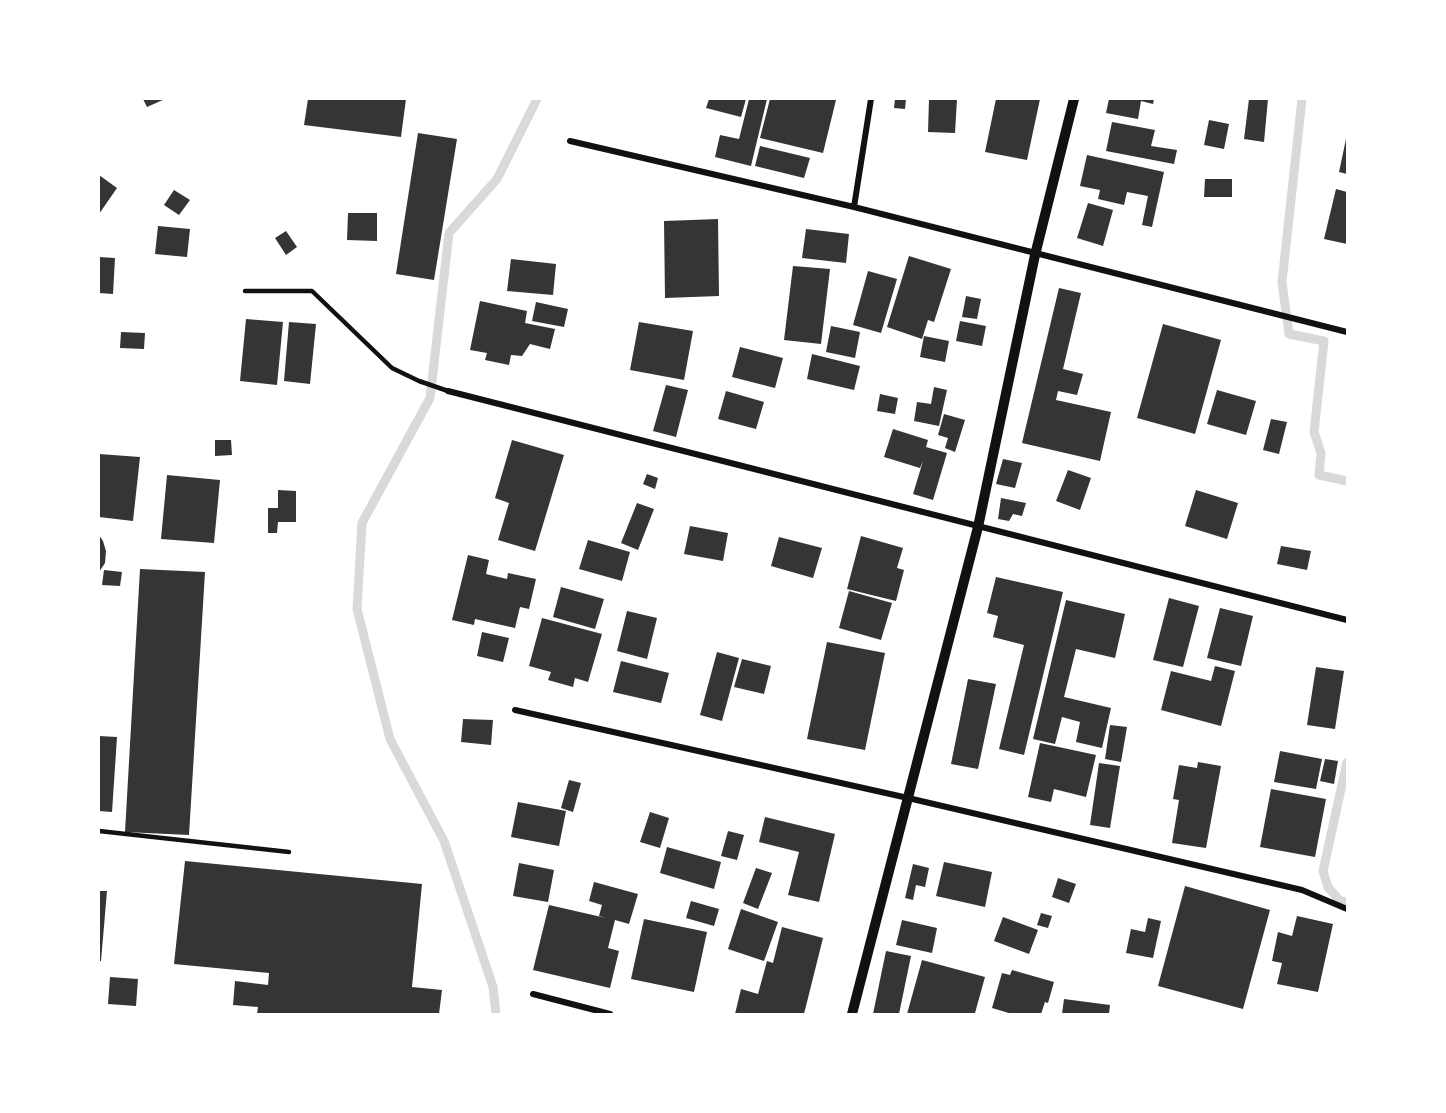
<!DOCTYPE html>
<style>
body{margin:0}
#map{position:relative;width:1446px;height:1113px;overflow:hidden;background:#fff;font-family:Barlow,sans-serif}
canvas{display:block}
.frame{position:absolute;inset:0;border:100px solid #fff;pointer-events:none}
</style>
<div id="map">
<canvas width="1446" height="1113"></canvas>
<div class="frame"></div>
</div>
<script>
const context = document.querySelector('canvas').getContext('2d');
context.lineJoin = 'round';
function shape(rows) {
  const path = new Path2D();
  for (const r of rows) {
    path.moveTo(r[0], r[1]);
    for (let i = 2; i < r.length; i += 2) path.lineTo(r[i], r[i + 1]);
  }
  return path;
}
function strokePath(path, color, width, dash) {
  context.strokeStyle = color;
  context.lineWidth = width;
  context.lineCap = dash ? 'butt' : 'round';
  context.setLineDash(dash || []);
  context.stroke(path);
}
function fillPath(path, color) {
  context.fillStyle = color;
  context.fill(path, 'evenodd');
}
strokePath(shape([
 [1302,99,1282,282,1289,334,1324,341,1314,432,1321,453,1319,475,1347,481],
 [1347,762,1323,871,1328,887,1340,901,1347,902],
 [496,1014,493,987,444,841,390,739,357,609,362,523,430,398,449,233,497,179,537,99]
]), '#d9d9d9', 9);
fillPath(shape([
 [143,99,165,99,147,107],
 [308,99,406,99,401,137,304,125],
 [709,99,746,99,741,117,706,108],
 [749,99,767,99,751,166,715,157,720,135,739,139],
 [770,99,836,100,823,153,760,138],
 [895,99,906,99,905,109,894,108],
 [929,99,957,99,955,133,928,132],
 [996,99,1040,99,1027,160,985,152],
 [1109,99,1154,99,1153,104,1141,101,1138,119,1106,113],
 [1249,99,1268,99,1264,142,1244,139],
 [1209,120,1229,124,1224,149,1204,145],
 [1112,122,1155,130,1151,146,1177,150,1174,164,1106,151],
 [418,133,457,139,434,280,396,274],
 [1346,139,1347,139,1347,174,1339,172],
 [760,146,810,158,804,178,755,166],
 [1087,155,1164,172,1152,227,1142,225,1148,196,1127,192,1124,205,1098,199,1100,190,1080,186],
 [99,175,117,188,99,214],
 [1205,179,1232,179,1232,197,1204,197],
 [1336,189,1347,192,1347,244,1324,239],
 [174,190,190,200,179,215,164,205],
 [1088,203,1113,210,1103,246,1077,238],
 [348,213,377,213,377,241,347,240],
 [718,219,719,296,665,298,664,221],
 [158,226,190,229,187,257,155,254],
 [806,229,849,234,846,263,802,258],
 [286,231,297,247,286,255,275,238],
 [909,256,951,269,934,322,928,320,922,339,887,327],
 [99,257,115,258,113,294,99,293],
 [511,259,556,264,553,295,507,291],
 [793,266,830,269,821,344,784,340],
 [868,271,897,279,881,333,853,325],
 [1059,288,1081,293,1063,369,1083,374,1077,395,1058,391,1056,400,1111,412,1100,461,1022,443],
 [966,296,981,299,977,319,962,317],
 [480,301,527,311,525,323,555,329,550,349,530,344,522,356,511,355,509,365,485,360,487,353,470,350],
 [536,302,568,309,564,327,532,321],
 [246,319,283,322,277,385,240,381],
 [960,321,986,326,982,346,956,341],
 [289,322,316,324,310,384,284,381],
 [639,322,693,331,684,380,630,370],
 [1163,324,1221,340,1195,434,1137,418],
 [831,326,860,332,855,358,826,352],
 [121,332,145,333,144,349,120,348],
 [924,336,949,341,945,362,920,357],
 [740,347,783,358,775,388,732,377],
 [812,354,860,366,854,390,807,379],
 [666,385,688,390,676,437,653,431],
 [934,387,947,390,939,426,914,421,917,402,931,404],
 [1217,390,1256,401,1246,435,1207,424],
 [726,391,764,402,756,429,718,419],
 [880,394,898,398,895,414,877,411],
 [944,414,965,420,955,452,945,448,948,438,938,435],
 [1271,419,1287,422,1279,454,1263,450],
 [893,429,928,440,926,447,947,453,933,500,913,494,923,461,920,468,884,457],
 [215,440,231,440,232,455,215,456],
 [512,440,564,455,535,551,498,540,509,503,495,498],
 [99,454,140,457,133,521,99,517],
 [1003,459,1022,463,1015,488,996,484],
 [1068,470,1091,478,1080,510,1056,501],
 [647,474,658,478,655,489,643,484],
 [167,475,220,480,214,543,161,539],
 [278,490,296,491,296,522,278,522,277,533,268,533,268,508,278,508],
 [1196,490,1238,503,1227,539,1185,526],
 [1001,498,1026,503,1022,516,1013,514,1009,521,998,519],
 [637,503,654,509,638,550,621,543],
 [690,526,728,533,723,561,684,554],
 [99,535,103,541,106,551,105,563,99,572],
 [861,536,903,548,897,568,904,570,896,601,847,589],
 [779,537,822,548,813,578,771,566],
 [588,540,630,552,622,581,579,569],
 [1281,546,1311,551,1307,570,1277,564],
 [468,555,489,560,486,574,507,579,508,573,536,579,529,609,520,607,515,628,475,619,474,625,452,620],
 [140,569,205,572,189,835,125,832],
 [104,570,122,572,120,586,102,585],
 [996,577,1063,592,1024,755,999,749,1024,645,993,637,998,616,987,613],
 [561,587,604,599,595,629,553,617],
 [849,591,892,603,881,640,839,628],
 [1169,598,1199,606,1183,667,1153,660],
 [1066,600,1125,614,1115,658,1076,649,1064,697,1111,708,1102,748,1076,742,1080,722,1062,717,1055,744,1033,739],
 [1220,608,1253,616,1241,666,1207,658],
 [627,611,657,618,647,659,617,651],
 [542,618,602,634,588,682,575,678,573,687,548,680,551,672,529,666],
 [482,632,509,638,503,662,477,656],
 [827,642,885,653,865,750,807,739],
 [717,652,739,658,722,721,700,715],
 [742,659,771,666,764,694,734,687],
 [621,661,669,673,661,703,613,692],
 [1215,666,1235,671,1221,726,1161,710,1171,671,1211,681],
 [1316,667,1344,671,1335,729,1307,725],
 [968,679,996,684,978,769,951,764],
 [463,719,493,720,491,745,461,742],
 [1110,725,1127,727,1121,762,1105,759],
 [99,736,117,737,112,812,99,811],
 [1040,743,1096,755,1086,797,1054,789,1051,802,1028,797],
 [1280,751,1322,759,1316,789,1274,782],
 [1325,759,1338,761,1334,784,1320,781],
 [1198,762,1221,766,1206,848,1172,843,1179,800,1173,799,1179,765,1197,768],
 [1099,763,1120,766,1110,828,1090,825],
 [569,780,581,783,573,812,561,808],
 [1271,789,1326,799,1315,857,1260,847],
 [518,802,566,811,559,846,511,837],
 [650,812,669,818,660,848,640,842],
 [765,817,835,834,819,902,788,895,799,852,759,842],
 [728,831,744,835,737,860,721,856],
 [667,847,721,862,714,889,660,873],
 [185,861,422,884,412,987,442,990,439,1014,257,1014,258,1007,233,1005,235,981,268,985,269,973,174,964],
 [944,862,992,872,985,907,936,896],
 [519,863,554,870,548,902,513,896],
 [913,864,929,868,925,887,916,885,913,900,905,898],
 [756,868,772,873,758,909,743,903],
 [1058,878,1076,884,1069,903,1052,897],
 [594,882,638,894,629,924,615,920,608,948,619,951,610,988,533,970,549,905,606,918,599,916,602,905,589,901],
 [1185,886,1270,910,1243,1009,1158,986],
 [99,891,107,891,101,961,99,961],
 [691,901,719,909,714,926,686,918],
 [741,909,778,922,764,961,728,949],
 [1041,913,1052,916,1048,928,1037,925],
 [1297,916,1333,924,1318,992,1277,984,1282,963,1272,961,1278,932,1292,936],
 [1003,917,1038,930,1029,954,994,941],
 [1148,918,1161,921,1153,958,1126,953,1131,929,1145,932],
 [644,919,707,932,694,992,631,979],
 [902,920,937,928,932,953,896,945],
 [782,927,823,938,804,1014,735,1014,741,989,758,994,767,961,773,963],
 [886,951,911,956,899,1014,873,1014],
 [922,960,985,977,975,1013,907,1014],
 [1012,970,1054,982,1048,1003,1045,1002,1041,1014,1012,1014,992,1008,1002,973,1010,975],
 [110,977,138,979,136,1006,108,1004],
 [1064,999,1110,1005,1109,1014,1062,1014]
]), '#353535');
strokePath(shape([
 [245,291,312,291,392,368,419,381,448,391],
 [99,831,289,852]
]), '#111', 4.5);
strokePath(shape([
 [570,141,854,207,1347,332],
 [854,207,871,99],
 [448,391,1347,620],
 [515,710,908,798,1302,890,1347,909],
 [533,994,610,1014]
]), '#111', 6);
strokePath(shape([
 [852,1014,978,527,1035,255,1074,99]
]), '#111', 10);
</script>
